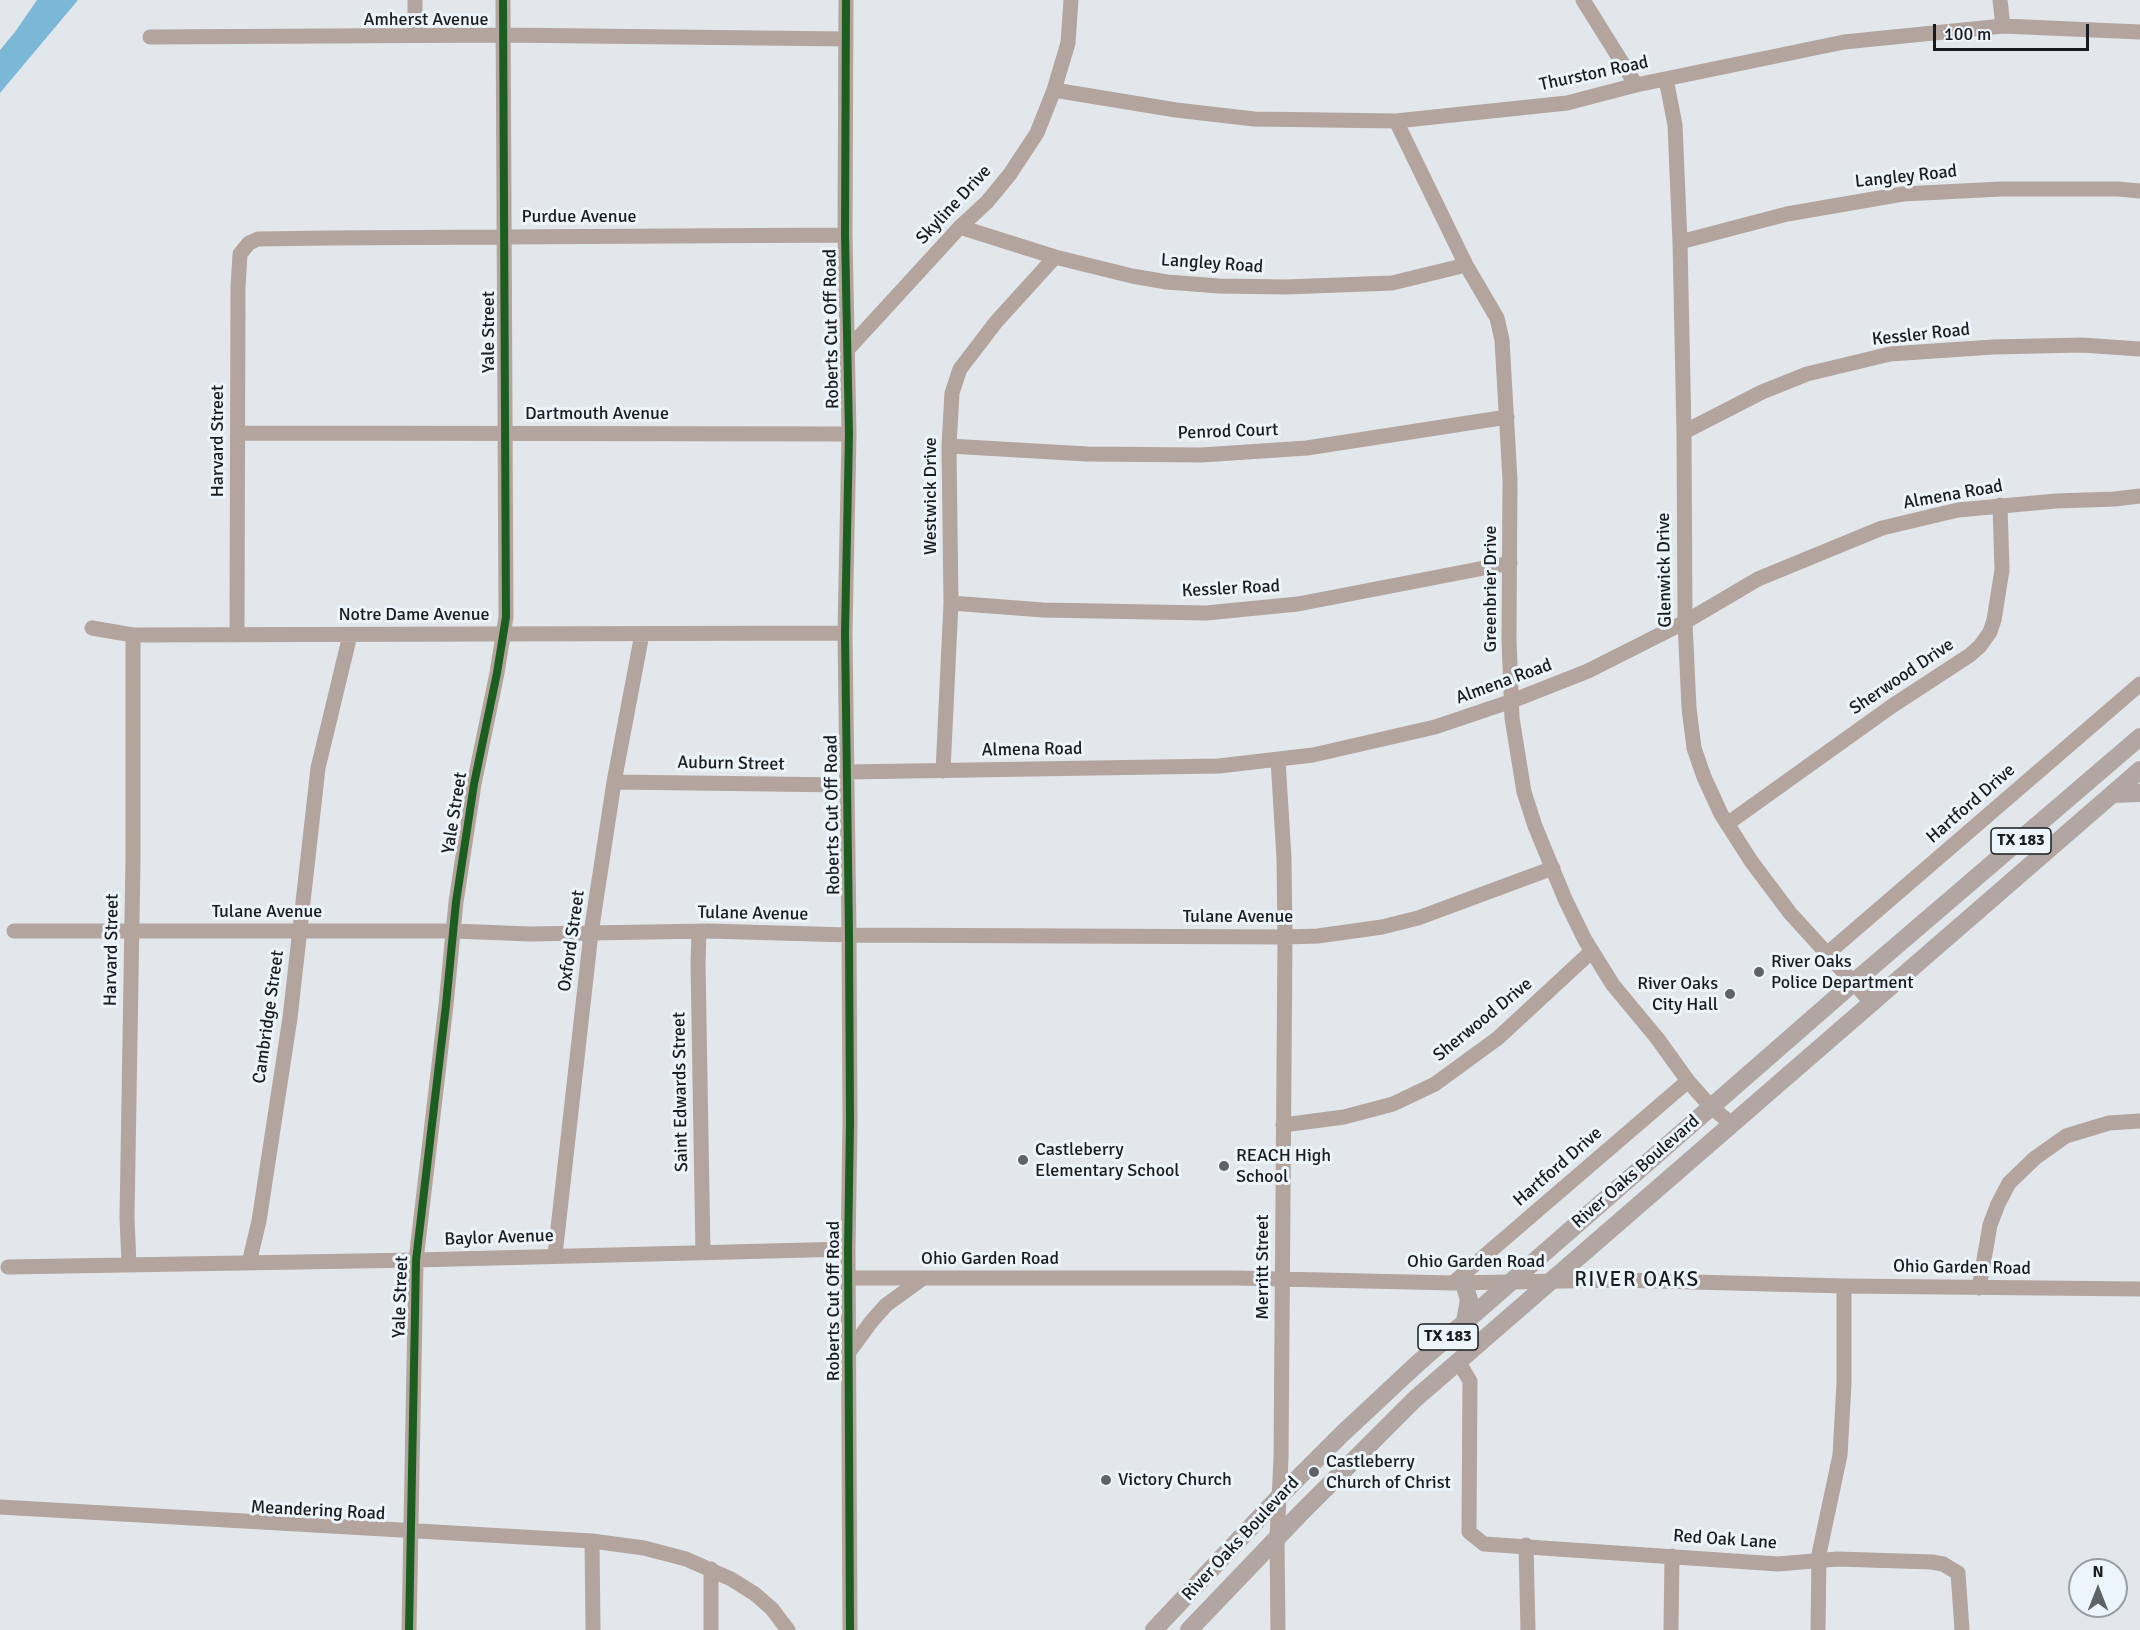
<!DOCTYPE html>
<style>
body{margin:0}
#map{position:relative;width:2140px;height:1630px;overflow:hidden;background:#e2e7eb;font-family:Signika,sans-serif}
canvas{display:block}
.north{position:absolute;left:2068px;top:1558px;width:60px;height:60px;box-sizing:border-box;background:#ecf4fc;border:2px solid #989ea3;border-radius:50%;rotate:0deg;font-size:16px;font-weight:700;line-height:24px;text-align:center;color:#191c1e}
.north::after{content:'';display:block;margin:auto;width:21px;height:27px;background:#5f6366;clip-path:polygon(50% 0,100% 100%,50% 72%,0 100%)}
.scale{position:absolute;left:1933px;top:24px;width:156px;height:27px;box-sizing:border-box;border:3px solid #191c1e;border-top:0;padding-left:8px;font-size:18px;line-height:21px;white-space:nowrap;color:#191c1e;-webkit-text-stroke:4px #ecf4fc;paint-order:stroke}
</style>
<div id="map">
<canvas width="2140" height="1630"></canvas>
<div class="north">N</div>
<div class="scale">100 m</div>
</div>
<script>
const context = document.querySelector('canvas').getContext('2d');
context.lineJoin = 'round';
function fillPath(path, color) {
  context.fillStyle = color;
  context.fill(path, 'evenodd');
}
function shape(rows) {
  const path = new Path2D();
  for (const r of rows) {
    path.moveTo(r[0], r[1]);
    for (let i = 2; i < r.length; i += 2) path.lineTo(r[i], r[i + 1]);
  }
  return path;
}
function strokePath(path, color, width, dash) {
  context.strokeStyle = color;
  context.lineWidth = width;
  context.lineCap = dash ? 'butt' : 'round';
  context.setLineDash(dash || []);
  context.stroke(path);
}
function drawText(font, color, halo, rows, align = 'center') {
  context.font = font + ' Signika,sans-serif';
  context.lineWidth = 6;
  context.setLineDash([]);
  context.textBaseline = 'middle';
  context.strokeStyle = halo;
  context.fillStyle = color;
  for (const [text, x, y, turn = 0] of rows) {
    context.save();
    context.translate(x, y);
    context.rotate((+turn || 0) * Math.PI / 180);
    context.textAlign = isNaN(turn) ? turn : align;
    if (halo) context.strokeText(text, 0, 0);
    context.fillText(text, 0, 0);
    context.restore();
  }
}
fillPath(shape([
 [37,0,78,0,0,93,0,50,15,32]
]), '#7bb7d6');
strokePath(shape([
 [415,0,415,35],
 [846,0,845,235,849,434,845,633,849,935,850,1123,848,1249,850,1630],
 [1583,0,1636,85],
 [2000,0,2003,26],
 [150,37,503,35,846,39],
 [1666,79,1675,125,1680,242,1684,432,1685,622,1689,708,1694,748,1704,777,1721,814,1751,861,1790,913,1871,1002],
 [1054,90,1176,110,1254,119,1396,121,1567,103,1636,85,1844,42,2003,26,2140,32],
 [1396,121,1466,265,1497,318,1502,340,1510,480,1509,639,1512,718,1524,792,1535,826,1565,899,1585,940,1613,985,1657,1038,1688,1081,1711,1107,1732,1124],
 [960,227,1055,257,1132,276,1167,282,1219,286,1286,287,1392,283,1466,265],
 [1680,242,1787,214,1903,194,2001,189,2118,189,2140,191],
 [849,348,960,227,987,202,1010,174,1037,133,1054,90,1068,43,1071,0],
 [1684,432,1762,392,1807,374,1890,354,1993,347,2082,345,2140,349],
 [238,433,849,434],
 [949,446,1087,454,1202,455,1307,448,1507,417],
 [951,603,1043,610,1206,613,1298,604,1510,563],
 [92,628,133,635,845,633],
 [237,635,238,287,240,254,249,243,258,239,328,238,845,235],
 [1278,760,1284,858,1285,937,1281,1459,1277,1537,1278,1630],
 [943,771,951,603,949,446,952,393,960,369,996,322,1055,257],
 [847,772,1219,766,1313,755,1435,727,1512,701,1588,671,1685,622,1758,579,1882,528,1958,510,2056,501,2115,499,2140,496],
 [614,782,847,785],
 [1727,824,1892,706,1970,655,1980,646,1990,632,1994,620,2002,570,2000,505],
 [14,931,454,931,530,934,708,931,849,935,1285,937,1318,936,1382,927,1418,918,1553,868],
 [699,932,698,963,703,1252],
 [1828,953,2140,684],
 [1283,1125,1344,1117,1393,1104,1435,1084,1498,1038,1592,951],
 [555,1255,591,933,614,782,642,634],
 [249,1263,259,1221,290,1018,318,768,350,635],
 [129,1264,127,1218,133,860,133,635],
 [8,1267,416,1260,848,1249],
 [848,1278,1235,1278,1453,1283,1618,1280,1844,1286,2140,1289],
 [1453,1283,1688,1081],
 [1979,1288,1990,1225,1998,1204,2009,1183,2035,1158,2066,1136,2109,1123,2140,1121],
 [849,1352,871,1322,886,1305,922,1279],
 [1458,1361,1470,1381,1469,1532,1484,1544,1778,1564,1837,1559,1932,1562,1943,1564,1958,1573,1962,1630],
 [0,1507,592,1541,644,1548,686,1559,731,1579,755,1594,772,1609,788,1630],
 [592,1541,593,1630],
 [1526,1545,1528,1630],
 [711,1569,711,1630],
 [409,1630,416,1260,446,1005,456,902,474,784,497,673,506,617,503,0],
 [1671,1630,1672,1556],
 [1818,1630,1819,1554,1840,1455,1844,1383,1844,1286]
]), '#b3a49d', 15);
strokePath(shape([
 [2113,794,2140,793],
 [1464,1283,1469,1300,1465,1321],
 [1154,1630,1280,1496,1342,1434,1417,1364,1853,983,2140,737],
 [1189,1630,1300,1514,1415,1399,2140,770]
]), '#b1a6a1', 18);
strokePath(shape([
 [846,0,845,235,849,434,845,633,849,935,850,1123,848,1249,850,1630],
 [409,1630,416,1260,446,1005,456,902,474,784,497,673,506,617,503,0]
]), '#1b5e20', 8);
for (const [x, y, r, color] of [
 [1759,972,6,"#5f6366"],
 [1730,994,6,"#5f6366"],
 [1023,1160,6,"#5f6366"],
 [1224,1166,6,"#5f6366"],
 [1314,1472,6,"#5f6366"],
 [1106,1480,6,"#5f6366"]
]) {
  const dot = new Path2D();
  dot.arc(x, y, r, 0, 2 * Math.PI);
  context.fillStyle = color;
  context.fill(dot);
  strokePath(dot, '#ecf4fc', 2);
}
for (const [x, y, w] of [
 [2021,841,60],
 [1448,1337,60]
]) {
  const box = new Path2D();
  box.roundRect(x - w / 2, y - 13, w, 26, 4.5);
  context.fillStyle = '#ecf4fc';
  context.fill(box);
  strokePath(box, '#191c1e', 1.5);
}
drawText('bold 16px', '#191c1e', null, [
 ["TX 183",2021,841],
 ["TX 183",1448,1337]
]);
drawText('18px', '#191c1e', '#ecf4fc', [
 ["Amherst Avenue",426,20],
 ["Thurston Road",1594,74,-12],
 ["Langley Road",1906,177,-6],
 ["Skyline Drive",954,205,-47],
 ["Purdue Avenue",579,217],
 ["Langley Road",1212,264,4],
 ["Roberts Cut Off Road",832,329,-91],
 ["Yale Street",489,332,-90],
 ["Kessler Road",1921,335,-6],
 ["Dartmouth Avenue",597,414],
 ["Penrod Court",1228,432,-2],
 ["Harvard Street",218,441,-90],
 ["Almena Road",1953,495,-10],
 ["Westwick Drive",931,496,-90],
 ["Glenwick Drive",1665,570,-91],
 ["Kessler Road",1231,589,-3],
 ["Greenbrier Drive",1491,589,-90],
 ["Notre Dame Avenue",414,615],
 ["Sherwood Drive",1902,677,-34],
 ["Almena Road",1504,682,-20],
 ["Almena Road",1032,750,-1],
 ["Auburn Street",731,764,1],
 ["Hartford Drive",1971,804,-41],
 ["Yale Street",455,813,-81],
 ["Roberts Cut Off Road",833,815,-91],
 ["Tulane Avenue",267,912],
 ["Tulane Avenue",753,914,1],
 ["Tulane Avenue",1238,917],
 ["Oxford Street",572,941,-82],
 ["Harvard Street",112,950,-89],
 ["Cambridge Street",269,1017,-82],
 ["Sherwood Drive",1483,1020,-39],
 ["Saint Edwards Street",681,1092,-91],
 ["Hartford Drive",1558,1167,-41],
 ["River Oaks Boulevard",1636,1172,-41],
 ["Baylor Avenue",499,1238,-2],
 ["Ohio Garden Road",990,1259],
 ["Ohio Garden Road",1476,1262],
 ["Merritt Street",1263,1267,-90],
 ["Ohio Garden Road",1962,1268,1],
 ["Yale Street",401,1297,-88],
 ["Roberts Cut Off Road",834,1301,-90],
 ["Meandering Road",318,1511,3],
 ["River Oaks Boulevard",1241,1539,-47],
 ["Red Oak Lane",1725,1540,4]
]);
drawText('18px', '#191c1e', '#ecf4fc', [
 ["River Oaks",1771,962],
 ["Police Department",1771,983],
 ["River Oaks",1718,984,"right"],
 ["City Hall",1718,1005,"right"],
 ["Castleberry",1035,1150],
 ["Elementary School",1035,1171],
 ["REACH High",1236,1156],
 ["School",1236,1177],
 ["Castleberry",1326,1462],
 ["Church of Christ",1326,1483],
 ["Victory Church",1118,1480]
], 'left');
context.letterSpacing = '1.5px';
drawText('21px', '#191c1e', '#ecf4fc', [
 ["RIVER OAKS",1637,1280]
]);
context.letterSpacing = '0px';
</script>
